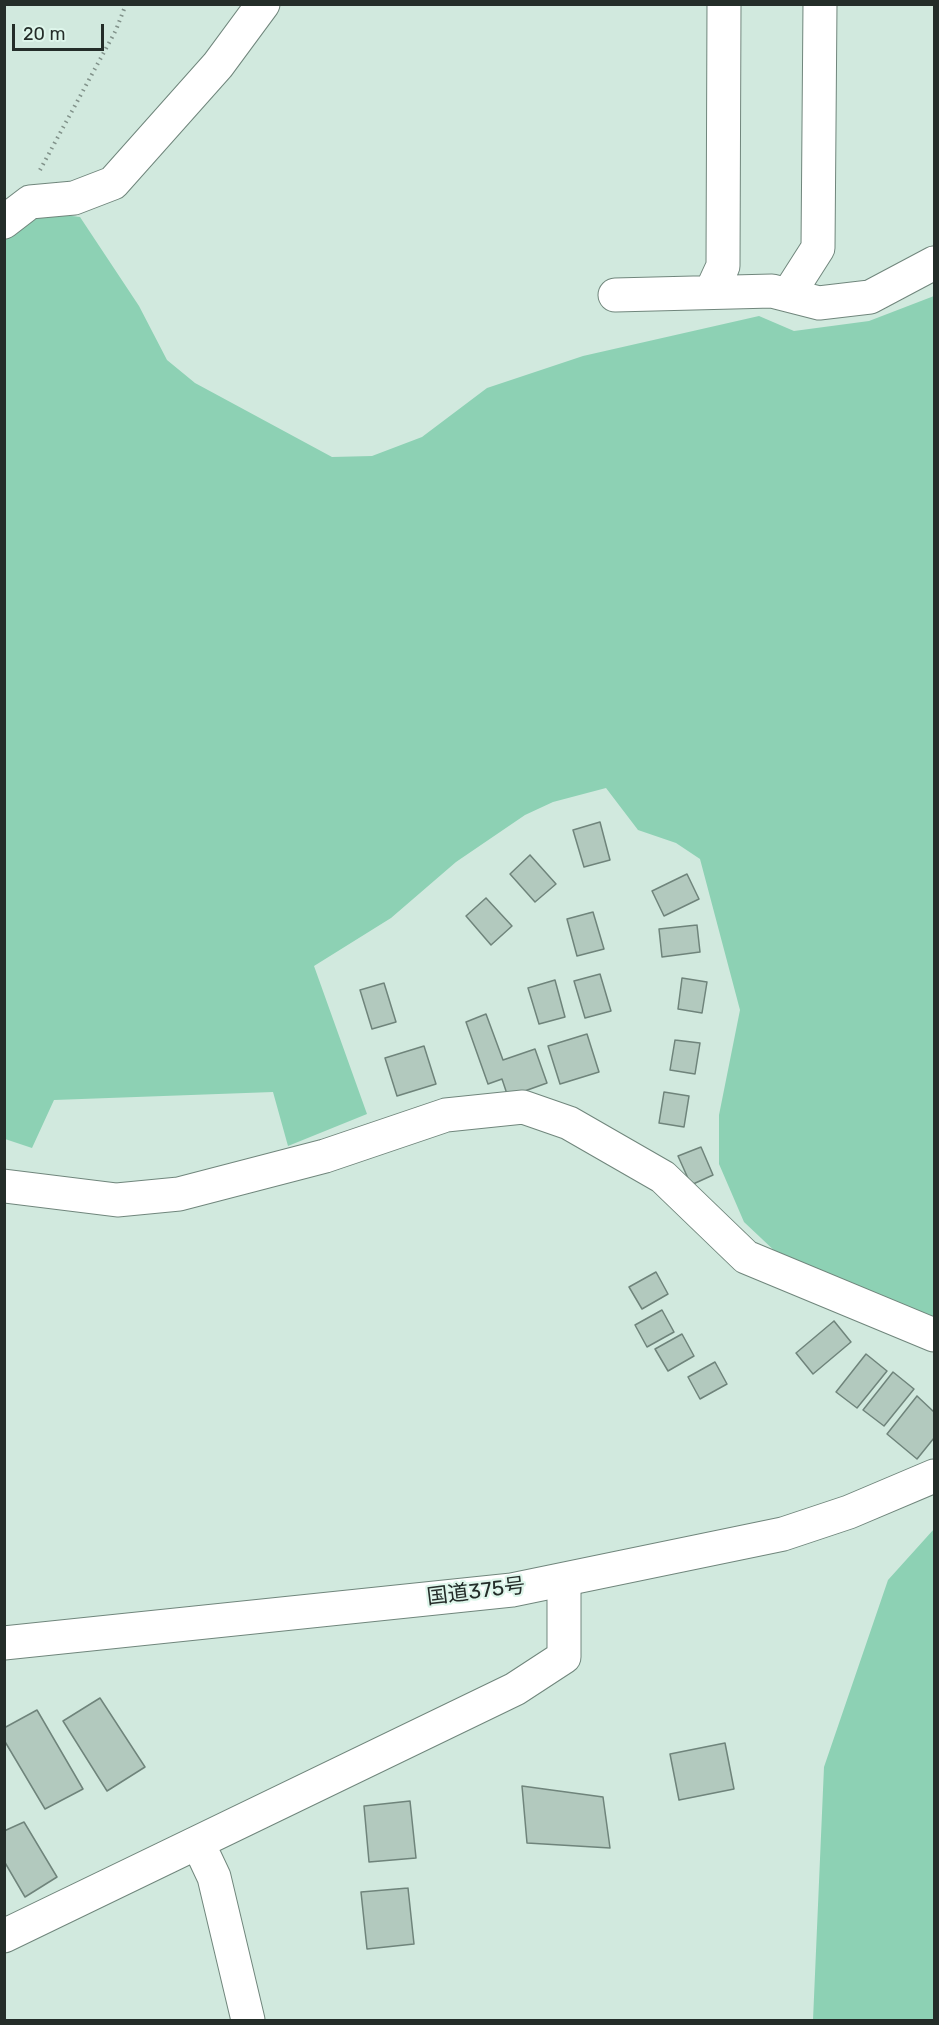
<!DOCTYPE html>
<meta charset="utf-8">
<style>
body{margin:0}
#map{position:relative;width:939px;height:2025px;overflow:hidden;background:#d1e9de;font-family:Rubik,sans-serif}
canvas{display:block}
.frame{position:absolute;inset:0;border:6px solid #242d29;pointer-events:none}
.scale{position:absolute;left:12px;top:24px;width:92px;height:27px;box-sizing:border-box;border:3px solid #242d29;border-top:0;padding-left:8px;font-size:18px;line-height:21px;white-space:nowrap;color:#242d29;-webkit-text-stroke:4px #def6eb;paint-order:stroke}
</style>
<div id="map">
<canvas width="939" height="2025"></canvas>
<div class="frame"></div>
<div class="scale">20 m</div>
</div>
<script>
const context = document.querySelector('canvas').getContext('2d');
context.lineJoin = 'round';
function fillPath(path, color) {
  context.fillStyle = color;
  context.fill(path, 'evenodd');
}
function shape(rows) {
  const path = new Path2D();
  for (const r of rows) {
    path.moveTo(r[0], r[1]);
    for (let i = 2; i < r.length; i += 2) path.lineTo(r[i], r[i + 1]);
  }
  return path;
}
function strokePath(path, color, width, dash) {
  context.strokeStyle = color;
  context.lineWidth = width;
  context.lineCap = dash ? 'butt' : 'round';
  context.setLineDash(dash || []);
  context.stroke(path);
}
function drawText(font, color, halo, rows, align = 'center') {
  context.font = font + ' Rubik,"Noto Sans JP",sans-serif';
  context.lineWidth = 4.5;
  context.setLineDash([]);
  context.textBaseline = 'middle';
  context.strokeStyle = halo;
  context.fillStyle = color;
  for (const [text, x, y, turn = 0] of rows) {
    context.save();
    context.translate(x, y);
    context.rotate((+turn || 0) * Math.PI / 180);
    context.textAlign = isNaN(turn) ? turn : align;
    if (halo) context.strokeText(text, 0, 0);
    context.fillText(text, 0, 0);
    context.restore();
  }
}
fillPath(shape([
 [40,212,80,217,139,306,167,360,195,383,332,457,372,456,422,437,487,388,583,356,759,316,794,331,869,321,934,296,934,1318,779,1255,744,1222,719,1164,719,1115,740,1010,700,859,676,843,638,830,606,788,553,802,525,815,456,862,391,918,314,966,367,1114,288,1146,273,1092,54,1100,32,1148,5,1139,4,239],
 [934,1529,934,2020,813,2020,824,1767,888,1580]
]), '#8dd1b4');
const building = shape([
 [600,822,610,860,584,867,573,830,600,822],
 [530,855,556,884,535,902,510,874,530,855],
 [687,874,699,899,664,916,652,891,687,874],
 [486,898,512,926,491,945,466,916,486,898],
 [593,912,604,949,577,956,567,919,593,912],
 [697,925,700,952,662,957,659,929,697,925],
 [600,974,611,1011,585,1018,574,981,600,974],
 [682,978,707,982,702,1013,678,1009,682,978],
 [555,980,565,1017,539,1024,528,988,555,980],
 [384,983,396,1022,372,1029,360,990,384,983],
 [486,1014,503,1060,535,1049,547,1083,508,1097,502,1079,488,1084,466,1022,486,1014],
 [587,1034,599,1072,560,1084,548,1046,587,1034],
 [675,1040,700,1043,695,1074,670,1070,675,1040],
 [424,1046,436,1084,397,1096,385,1058,424,1046],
 [664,1092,689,1096,684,1127,659,1123,664,1092],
 [701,1147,713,1175,691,1185,678,1156,701,1147],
 [656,1272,668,1294,642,1309,629,1287,656,1272],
 [662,1310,674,1332,647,1347,635,1325,662,1310],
 [834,1321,851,1342,813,1374,796,1353,834,1321],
 [682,1334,694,1356,668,1371,655,1349,682,1334],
 [866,1354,887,1371,857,1408,836,1392,866,1354],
 [715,1362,727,1384,700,1399,688,1377,715,1362],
 [893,1372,914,1389,884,1426,863,1410,893,1372],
 [917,1396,934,1412,934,1438,917,1459,887,1434,917,1396],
 [100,1698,145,1767,107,1791,63,1721,100,1698],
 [37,1710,83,1789,45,1809,4,1740,4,1728,37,1710],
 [725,1743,734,1789,679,1800,670,1754,725,1743],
 [522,1786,603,1797,610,1848,527,1843,522,1786],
 [410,1801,416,1858,369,1862,364,1806,410,1801],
 [24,1822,57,1877,25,1897,4,1861,4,1831,24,1822],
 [408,1888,414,1944,367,1949,361,1892,408,1888]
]);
fillPath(building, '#b2c9be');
strokePath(building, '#6f847b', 1.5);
const minor = shape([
 [4,222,30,202,74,198,113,183,218,65,263,4],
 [711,292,723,266,724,4],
 [615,295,772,291,819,303,870,297,934,263],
 [788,295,818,248,820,4],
 [4,1186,117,1200,179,1194,325,1156,446,1115,523,1107,569,1123,663,1177,746,1257,934,1335],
 [198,1843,214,1877,248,2020],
 [4,1936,515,1689,564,1657,564,1580]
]);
const highway = shape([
 [4,1643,512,1590,783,1534,849,1512,934,1476]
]);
strokePath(minor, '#70867c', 35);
strokePath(highway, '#70867c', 35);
strokePath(shape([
 [40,170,116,30,126,4]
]), '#81928a', 4, [1.5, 4.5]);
strokePath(minor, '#fff', 33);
strokePath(highway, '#fff', 33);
drawText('21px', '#242d29', '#def6eb', [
 ["国道375号",476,1592,-7]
]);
</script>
